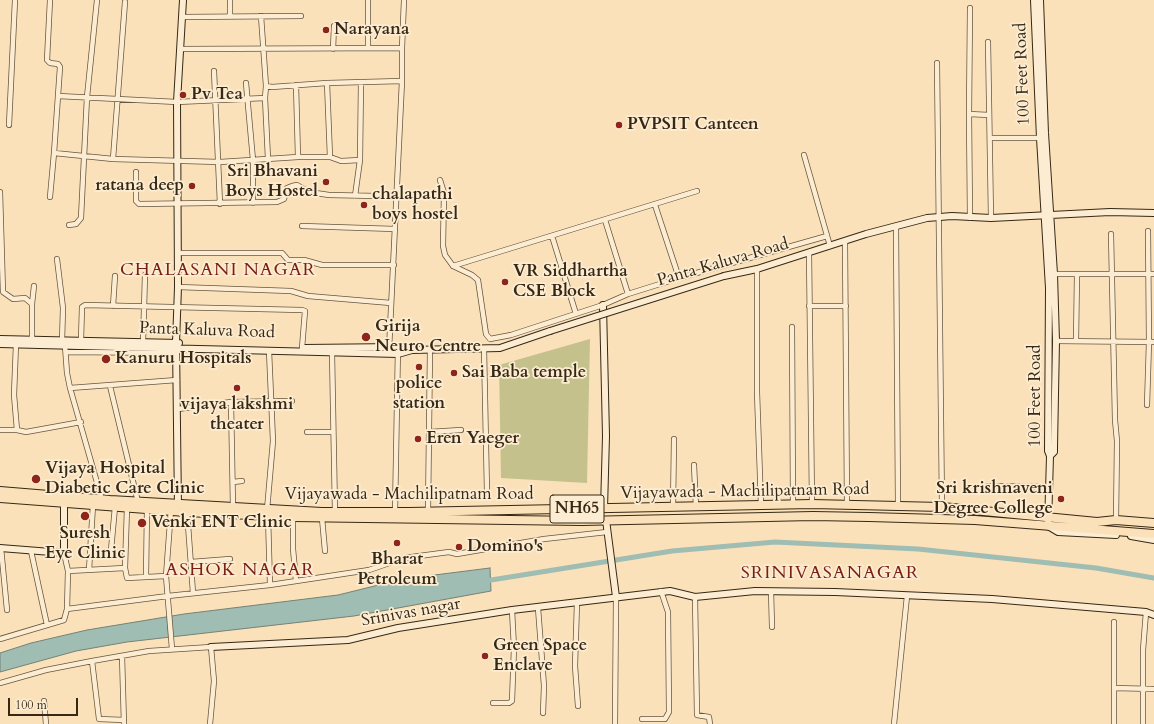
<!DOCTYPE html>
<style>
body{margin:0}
#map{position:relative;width:1154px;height:724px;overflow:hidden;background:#fbe1ba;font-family:Cardo,serif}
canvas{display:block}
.scale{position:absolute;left:8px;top:698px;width:70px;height:18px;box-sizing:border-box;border:2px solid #362815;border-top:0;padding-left:5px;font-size:12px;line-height:14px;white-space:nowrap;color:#362815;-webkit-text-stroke:3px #fcecd2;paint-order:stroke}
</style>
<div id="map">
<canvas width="1154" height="724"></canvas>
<div class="scale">100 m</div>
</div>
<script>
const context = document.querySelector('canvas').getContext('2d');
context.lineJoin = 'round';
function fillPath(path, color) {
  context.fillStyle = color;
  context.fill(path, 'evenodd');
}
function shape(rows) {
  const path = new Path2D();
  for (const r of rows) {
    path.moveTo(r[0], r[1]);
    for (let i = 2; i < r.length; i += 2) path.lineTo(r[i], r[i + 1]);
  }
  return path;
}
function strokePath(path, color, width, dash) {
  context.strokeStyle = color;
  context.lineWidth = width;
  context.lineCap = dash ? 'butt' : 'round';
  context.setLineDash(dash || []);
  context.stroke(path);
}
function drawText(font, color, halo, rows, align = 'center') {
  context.font = font + ' Cardo,serif';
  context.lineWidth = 3.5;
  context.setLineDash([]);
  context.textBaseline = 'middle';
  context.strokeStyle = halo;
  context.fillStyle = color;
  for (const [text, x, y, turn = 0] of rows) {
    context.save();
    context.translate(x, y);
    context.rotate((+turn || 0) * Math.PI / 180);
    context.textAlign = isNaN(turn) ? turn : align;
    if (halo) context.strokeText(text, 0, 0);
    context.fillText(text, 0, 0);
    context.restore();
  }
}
fillPath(shape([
 [590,339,587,483,501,478,499,365]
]), '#c4c18c');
const water = shape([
 [490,568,491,591,354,616,127,642,76,651,0,672,0,653,31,643,87,630,184,614,338,595,403,579,490,568]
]);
fillPath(water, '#9fbdb3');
strokePath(water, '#758174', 1);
strokePath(shape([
 [485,581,672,551,775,542,918,549,1096,568,1154,578]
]), '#9fbdb3', 5);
const street = shape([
 [50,0,47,60,50,63,58,64,60,67,54,153,113,159,220,162,298,157,330,157],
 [368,0,368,48],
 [970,8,969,114,970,218],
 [230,16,230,0],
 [182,17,301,16],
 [988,42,991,218],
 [402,48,404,0],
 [180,49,402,48,402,81,389,350],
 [333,49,334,26],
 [937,63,942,507],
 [214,71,220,204],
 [246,83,253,160,253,203],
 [327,83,330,157,341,161,360,160],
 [296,85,298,157],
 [266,86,272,87,327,83,402,81],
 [58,96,177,102,265,98,266,86,261,16],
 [265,98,268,159],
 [969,114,989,115],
 [9,125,15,0],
 [990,138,1040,138],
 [804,155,830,246],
 [113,159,125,2],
 [136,172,136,201,139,204,277,202,284,199,287,188,292,186,297,185,309,192,329,195,377,196,397,195],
 [440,180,444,193,443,246,445,255,453,266,472,275,478,280,486,334,490,339,511,335,603,305,628,294,679,278,827,236],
 [0,192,3,292,13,299,25,298,32,304],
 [355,196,360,160,361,82],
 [50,197,54,153],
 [655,205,679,278],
 [605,220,628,294],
 [69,225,76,224,81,218,87,97,97,0],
 [302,226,395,229],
 [896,227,898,506],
 [1111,234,1115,420,1117,441,1116,520],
 [552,236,576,314],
 [845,242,847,505],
 [809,252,812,504],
 [178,253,282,253,288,260,304,260,322,265,394,265],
 [57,259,63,308,62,341],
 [453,266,697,191],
 [757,269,757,392,761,505],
 [1054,274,1154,274],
 [178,287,291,291,308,296,391,303],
 [113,306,115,276],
 [809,306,846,306],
 [792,327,793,504],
 [32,340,32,304,34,286],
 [81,340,82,307,85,305,302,310,305,311,302,348],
 [1056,341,1154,342],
 [1076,341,1077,275],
 [143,342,145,275],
 [16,344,14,395,17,430],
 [65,346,67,373,70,388,102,500],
 [484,349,487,492],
 [66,352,177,353],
 [332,353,335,512],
 [110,386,138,502],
 [70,388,177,380],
 [231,402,233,507],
 [1147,405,1149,342,1148,231],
 [178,409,231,402,292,401],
 [0,430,17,430,26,432,81,422],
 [307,432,333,432],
 [429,432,461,430],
 [694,465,696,507],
 [233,482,242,481],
 [988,486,1050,487],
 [673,508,674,439],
 [171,509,166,576,172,649],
 [267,510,273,441,269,351],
 [187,511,193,593],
 [395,512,398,347],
 [428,512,430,350],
 [268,516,270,585],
 [293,517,293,549,296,581],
 [322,518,325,551],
 [1,548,7,610],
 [111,550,115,507],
 [31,551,47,625],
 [191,562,230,559],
 [125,568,127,578,166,576],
 [89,570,93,505],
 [68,571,125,568,127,508],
 [146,577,147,509],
 [771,591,772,627],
 [695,597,697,715,709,717,710,724],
 [577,603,575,666,578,706],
 [538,608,544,686,543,713],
 [67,609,168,596,270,585,369,570,404,558,449,552,457,554,544,539,607,532],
 [1114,622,1114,688],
 [0,639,64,620,67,609,68,571,64,553],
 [122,656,124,724],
 [92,661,99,719,124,720],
 [0,683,46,670,92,661,149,651,211,647,214,681,210,724],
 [44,701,46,724],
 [493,703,509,703,512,701,514,648,512,610],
 [642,719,665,719,669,712,668,612,661,591],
 [615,724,616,597],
 [894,724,907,596],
 [1114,724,1114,688,1154,689],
 [1143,724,1143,650,1146,612]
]);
const secondary = shape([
 [1034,0,1040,138,1049,288,1048,451,1050,456,1048,526,1058,532,1116,535],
 [1040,0,1045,133,1054,274,1056,341,1054,447,1054,452,1050,456],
 [724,276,757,269,866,234,927,218,952,216,991,218,1110,212,1154,213],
 [603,305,606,436,604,509],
 [0,339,179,343],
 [0,344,398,354,412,350,500,348,550,331],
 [304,348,398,347,412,350],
 [178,508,176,343,178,287,177,102,183,0],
 [606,520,616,597],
 [1131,536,1154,540],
 [0,548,64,553,64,503],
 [211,647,348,640,398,628,512,610,670,591,695,597,755,591,835,592,992,599,1146,612,1154,615]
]);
const highway = shape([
 [0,491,110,500,322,512,409,512,812,504,942,507,1097,522,1116,520,1154,523],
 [0,498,186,512,293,517,582,521,813,516,869,517,975,520,1154,534]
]);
strokePath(street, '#67563e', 6);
strokePath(secondary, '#362815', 8);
strokePath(highway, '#362815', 10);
strokePath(street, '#fcecd2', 4.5);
strokePath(secondary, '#fcecd2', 6);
strokePath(highway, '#fbe1ba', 8);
const secondaryBridge = shape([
 [550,331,724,276]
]);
strokePath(secondaryBridge, '#362815', 8, []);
strokePath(secondaryBridge, '#fcecd2', 6);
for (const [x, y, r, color] of [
 [326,30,4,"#8f2418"],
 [183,95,4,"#8f2418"],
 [619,125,4,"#8f2418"],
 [326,182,4,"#8f2418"],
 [192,186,4,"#8f2418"],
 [364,205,4,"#8f2418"],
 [505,282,4,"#8f2418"],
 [366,337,5,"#8f2418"],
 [106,359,5,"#8f2418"],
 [419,367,4,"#8f2418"],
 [454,373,4,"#8f2418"],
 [237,388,4,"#8f2418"],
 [418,439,4,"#8f2418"],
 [36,479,5,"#8f2418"],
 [1061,499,4,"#8f2418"],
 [85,516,5,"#8f2418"],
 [142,523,5,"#8f2418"],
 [397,543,4,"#8f2418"],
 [459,547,4,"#8f2418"],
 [485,656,4,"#8f2418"]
]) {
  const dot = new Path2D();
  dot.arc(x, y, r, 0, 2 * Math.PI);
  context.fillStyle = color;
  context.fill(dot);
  strokePath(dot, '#fcecd2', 1.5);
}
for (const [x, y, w] of [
 [577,509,54]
]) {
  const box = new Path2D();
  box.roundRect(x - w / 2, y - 14, w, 28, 3);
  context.fillStyle = '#fcecd2';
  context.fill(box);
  strokePath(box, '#362815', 1);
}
drawText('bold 16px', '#362815', null, [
 ["NH65",577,509]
]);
drawText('bold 17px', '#362815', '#fcecd2', [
 ["Narayana",334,30],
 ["Pv Tea",191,95],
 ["PVPSIT Canteen",627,125],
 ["Sri Bhavani",318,172,"right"],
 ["Boys Hostel",318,192,"right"],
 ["ratana deep",184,186,"right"],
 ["chalapathi",372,195],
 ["boys hostel",372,215],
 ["VR Siddhartha",513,272],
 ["CSE Block",513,292],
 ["Girija",375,327],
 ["Neuro Centre",375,347],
 ["Kanuru Hospitals",115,359],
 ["Sai Baba temple",462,373],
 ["police",419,384,"center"],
 ["station",419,404,"center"],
 ["vijaya lakshmi",237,405,"center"],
 ["theater",237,425,"center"],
 ["Eren Yaeger",426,439],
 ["Vijaya Hospital",45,469],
 ["Diabetic Care Clinic",45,489],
 ["Sri krishnaveni",1053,489,"right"],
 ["Degree College",1053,509,"right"],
 ["Venki ENT Clinic",151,523],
 ["Suresh",85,534,"center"],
 ["Eye Clinic",85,554,"center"],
 ["Domino's",467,547],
 ["Bharat",397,560,"center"],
 ["Petroleum",397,580,"center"],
 ["Green Space",493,646],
 ["Enclave",493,666]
], 'left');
drawText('17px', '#362815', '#fcecd2', [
 ["100 Feet Road",1023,74,-92],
 ["Panta Kaluva Road",723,263,-16],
 ["Panta Kaluva Road",207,331,2],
 ["100 Feet Road",1036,396,-90],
 ["Vijayawada - Machilipatnam Road",745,492,-1],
 ["Vijayawada - Machilipatnam Road",409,495],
 ["Srinivas nagar",411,613,-10]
]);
context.letterSpacing = '1px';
drawText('18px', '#7a1f14', '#fcecd2', [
 ["CHALASANI NAGAR",218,271],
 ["ASHOK NAGAR",240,571],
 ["SRINIVASANAGAR",830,574]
]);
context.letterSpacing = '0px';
</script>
